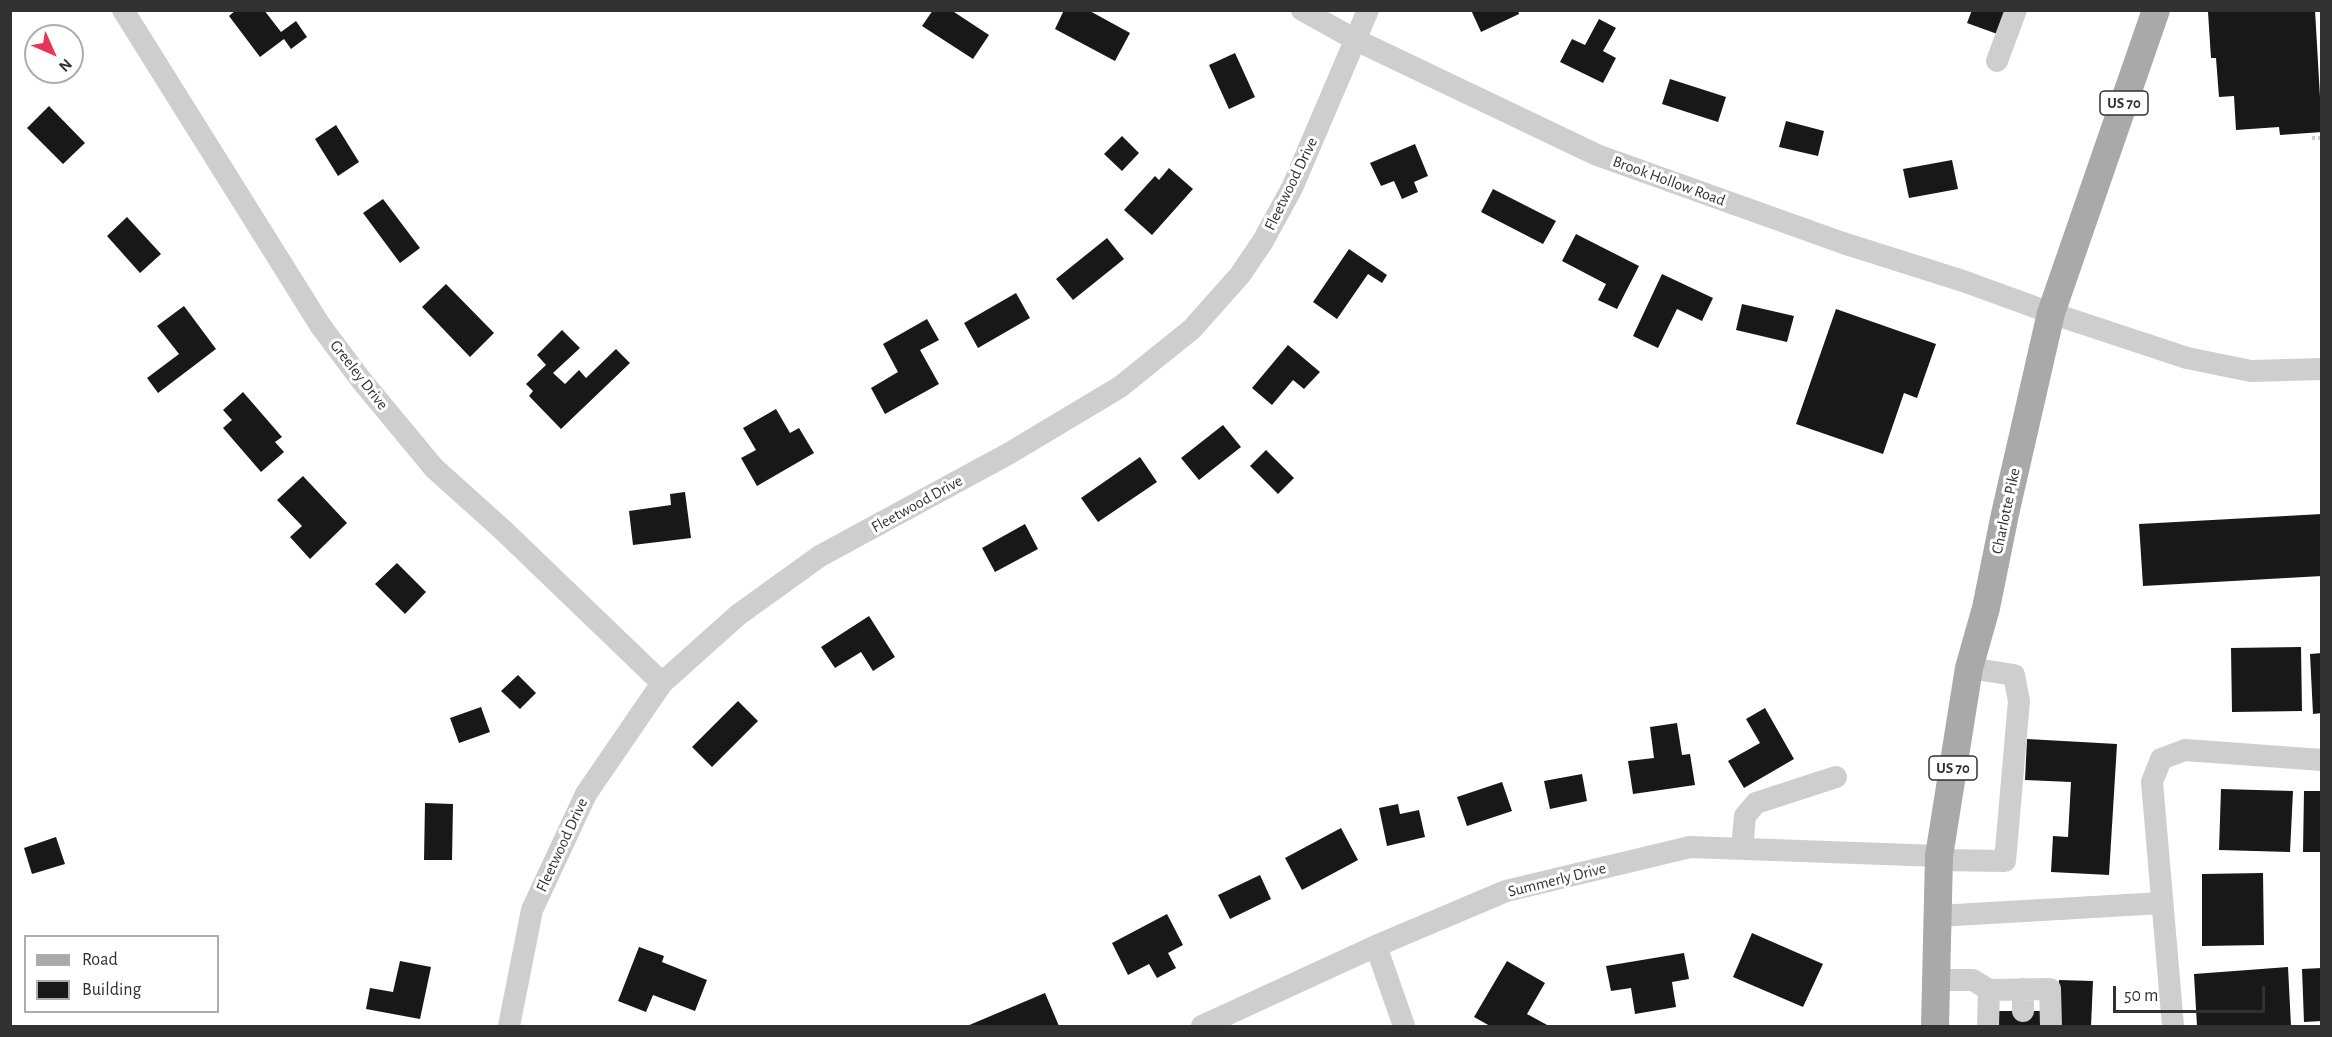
<!DOCTYPE html>
<style>
body{margin:0}
#map{position:relative;width:2332px;height:1037px;overflow:hidden;background:#fff;font-family:"Alegreya Sans",sans-serif}
canvas{display:block}
.frame{position:absolute;inset:0;border:12px solid #313131;pointer-events:none}
.legend{position:absolute;left:24px;top:935px;width:195px;height:78px;box-sizing:border-box;background:#fff;border:2px solid #adadad;margin:0;padding:8px 10px;list-style:none;font-size:18px;color:#313131}
.legend li{display:flex;align-items:center;gap:12px;height:30px}
.legend b{width:30px;border:2px solid #adadad}
.north{position:absolute;left:24px;top:24px;width:60px;height:60px;box-sizing:border-box;background:#fff;border:2px solid #adadad;border-radius:50%;rotate:135deg;font-size:16px;font-weight:700;line-height:24px;text-align:center;color:#313131}
.north::after{content:'';display:block;margin:auto;width:21px;height:27px;background:#e63658;clip-path:polygon(50% 0,100% 100%,50% 72%,0 100%)}
.scale{position:absolute;left:2113px;top:986px;width:152px;height:27px;box-sizing:border-box;border:3px solid #313131;border-top:0;padding-left:8px;font-size:18px;line-height:21px;white-space:nowrap;color:#313131;-webkit-text-stroke:4px #fff;paint-order:stroke}
</style>
<div id="map">
<canvas width="2332" height="1037"></canvas>
<div class="frame"></div>
<ul class="legend">
<li><b style="height:8px;background:#a9a9a9"></b>Road</li>
<li><b style="height:16px;background:#181818"></b>Building</li>
</ul>
<div class="north">N</div>
<div class="scale">50 m</div>
</div>
<script>
const context = document.querySelector('canvas').getContext('2d');
context.lineJoin = 'round';
function fillPath(path, color) {
  context.fillStyle = color;
  context.fill(path, 'evenodd');
}
function shape(rows) {
  const path = new Path2D();
  for (const r of rows) {
    path.moveTo(r[0], r[1]);
    for (let i = 2; i < r.length; i += 2) path.lineTo(r[i], r[i + 1]);
  }
  return path;
}
function strokePath(path, color, width, dash) {
  context.strokeStyle = color;
  context.lineWidth = width;
  context.lineCap = dash ? 'butt' : 'round';
  context.setLineDash(dash || []);
  context.stroke(path);
}
function drawText(font, color, halo, rows, align = 'center') {
  context.font = font + ' "Alegreya Sans",sans-serif';
  context.lineWidth = 6;
  context.setLineDash([]);
  context.textBaseline = 'middle';
  context.strokeStyle = halo;
  context.fillStyle = color;
  for (const [text, x, y, turn = 0] of rows) {
    context.save();
    context.translate(x, y);
    context.rotate((+turn || 0) * Math.PI / 180);
    context.textAlign = isNaN(turn) ? turn : align;
    if (halo) context.strokeText(text, 0, 0);
    context.fillText(text, 0, 0);
    context.restore();
  }
}
fillPath(shape([
 [236,10,264,10,281,32,296,21,307,37,291,49,284,39,260,57,229,16],
 [933,10,951,10,989,35,973,59,922,26],
 [1064,10,1088,10,1130,33,1115,61,1055,29],
 [1471,10,1518,10,1519,14,1481,32],
 [1972,10,2010,10,2000,35,1967,23],
 [2231,10,2315,10,2322,132,2280,135,2279,127,2236,130,2234,96,2219,97,2216,58,2211,58,2208,12],
 [1599,19,1616,28,1603,51,1616,58,1603,83,1560,62,1572,39,1585,45],
 [1235,53,1255,97,1229,109,1209,65],
 [1670,79,1726,97,1718,122,1662,104],
 [49,106,85,143,63,164,27,128],
 [1786,121,1824,131,1818,156,1779,147],
 [336,125,359,162,338,176,315,139],
 [1122,136,1139,153,1122,171,1104,154],
 [1415,144,1428,176,1414,182,1418,192,1402,199,1394,181,1381,186,1370,163],
 [1952,160,1958,189,1909,198,1903,169],
 [1169,168,1193,189,1152,235,1124,210,1155,176,1159,180],
 [1493,189,1556,221,1543,244,1481,212],
 [383,199,420,248,400,263,363,213],
 [127,217,161,254,140,273,107,236],
 [1576,234,1639,266,1617,309,1598,300,1606,284,1562,261],
 [1107,238,1124,259,1073,300,1056,279],
 [1349,249,1387,275,1382,283,1368,274,1337,319,1313,302],
 [1662,274,1713,298,1702,321,1677,309,1658,348,1633,336],
 [446,284,494,333,470,357,422,307],
 [1016,293,1030,318,978,348,964,323],
 [1742,304,1794,316,1787,342,1736,330],
 [184,306,216,349,158,393,147,378,179,354,157,326],
 [1836,309,1936,344,1917,398,1904,393,1883,454,1796,424],
 [927,319,939,340,920,350,939,384,885,414,871,388,898,372,883,344],
 [562,330,580,348,553,373,565,384,579,370,586,378,616,349,630,363,561,429,529,396,533,391,526,384,546,365,537,355],
 [1288,345,1320,372,1304,389,1293,380,1272,405,1252,388],
 [243,392,282,437,275,442,284,452,261,472,223,428,232,420,223,410],
 [776,409,790,433,799,428,814,453,757,486,741,458,756,450,743,428],
 [1223,425,1241,447,1199,480,1181,458],
 [1266,450,1294,478,1278,494,1250,466],
 [1140,457,1157,482,1098,522,1081,498],
 [303,476,347,523,310,559,290,537,302,526,277,500],
 [685,492,691,538,633,545,629,511,671,505,670,494],
 [2322,514,2322,576,2143,586,2139,524],
 [1025,524,1038,549,995,572,982,548],
 [397,563,426,592,405,614,375,584],
 [869,616,895,657,873,671,861,652,835,668,821,647],
 [2301,647,2302,711,2232,712,2231,648],
 [2322,653,2322,713,2313,714,2310,654],
 [518,675,536,693,520,709,501,691],
 [738,701,758,721,712,767,692,747],
 [481,707,490,732,459,743,450,718],
 [1765,708,1794,759,1744,788,1728,761,1760,743,1746,719],
 [1677,723,1682,755,1690,754,1695,785,1633,794,1628,761,1654,758,1650,727],
 [2027,739,2117,744,2109,875,2051,872,2053,836,2068,837,2071,782,2025,780],
 [1582,774,1587,801,1550,809,1544,781],
 [1502,782,1512,811,1467,826,1457,797],
 [2221,789,2293,791,2290,852,2219,850],
 [2304,791,2322,791,2322,852,2303,852],
 [425,803,453,804,452,860,424,860],
 [1398,804,1400,814,1419,810,1425,837,1387,846,1379,808],
 [1341,828,1358,860,1302,890,1285,858],
 [56,837,65,864,32,874,24,848],
 [2263,873,2264,945,2202,946,2202,874],
 [1260,875,1271,899,1230,919,1218,895],
 [1167,914,1183,945,1168,953,1176,968,1157,978,1149,964,1128,975,1112,943],
 [1752,933,1823,964,1803,1007,1733,977],
 [639,947,664,956,662,962,707,980,695,1011,653,995,646,1012,618,1001],
 [1684,953,1689,979,1672,982,1676,1007,1635,1014,1631,988,1611,991,1606,966],
 [400,961,431,967,420,1019,366,1009,370,988,393,992],
 [1507,961,1545,983,1527,1014,1549,1026,1490,1026,1474,1017],
 [2288,967,2291,1026,2197,1026,2194,974],
 [2322,968,2322,1021,2304,1022,2302,969],
 [2059,980,2093,981,2091,1026,2057,1026],
 [1045,993,1059,1026,967,1026],
 [1993,1011,2045,1011,2045,1026,1993,1026]
]), '#181818');
strokePath(shape([
 [2312,138,2322,138]
]), '#cecece', 4, [3, 3]);
strokePath(shape([
 [123,10,320,325,361,380,434,468,504,531,662,683],
 [1302,10,1356,40,1597,155,1843,243,1963,281,2051,313,2187,358,2251,371,2322,369],
 [1997,61,2016,10],
 [1742,849,1745,816,1756,803,1836,777],
 [1939,860,2005,861,2019,701,2014,675,1969,668],
 [1938,916,2162,903],
 [1376,946,1404,1026],
 [1936,980,1973,980,1989,990],
 [2023,989,2023,1011],
 [509,1026,532,910,586,794,662,683,738,615,820,556,1008,454,1120,387,1192,329,1240,275,1263,241,1292,188,1368,10],
 [1202,1026,1376,946,1506,891,1690,847,1939,856],
 [1988,1026,1989,990,2050,989,2051,1026],
 [2173,1026,2152,782,2161,759,2185,750,2322,760]
]), '#cecece', 22);
strokePath(shape([
 [1935,1026,1939,856,1969,668,1986,608,2005,514,2051,313,2156,10]
]), '#a9a9a9', 28);
for (const [x, y, w] of [
 [2124,103,48],
 [1953,768,48]
]) {
  const box = new Path2D();
  box.roundRect(x - w / 2, y - 12, w, 24, 4.5);
  context.fillStyle = '#fff';
  context.fill(box);
  strokePath(box, '#313131', 1.5);
}
drawText('bold 15px', '#313131', null, [
 ["US 70",2124,103],
 ["US 70",1953,768]
]);
drawText('16px', '#313131', '#fff', [
 ["Brook Hollow Road",1669,181,20],
 ["Fleetwood Drive",1291,184,-64],
 ["Greeley Drive",359,375,52],
 ["Fleetwood Drive",917,504,-29],
 ["Charlotte Pike",2006,511,-78],
 ["Fleetwood Drive",562,845,-65],
 ["Summerly Drive",1557,880,-14]
]);
</script>
